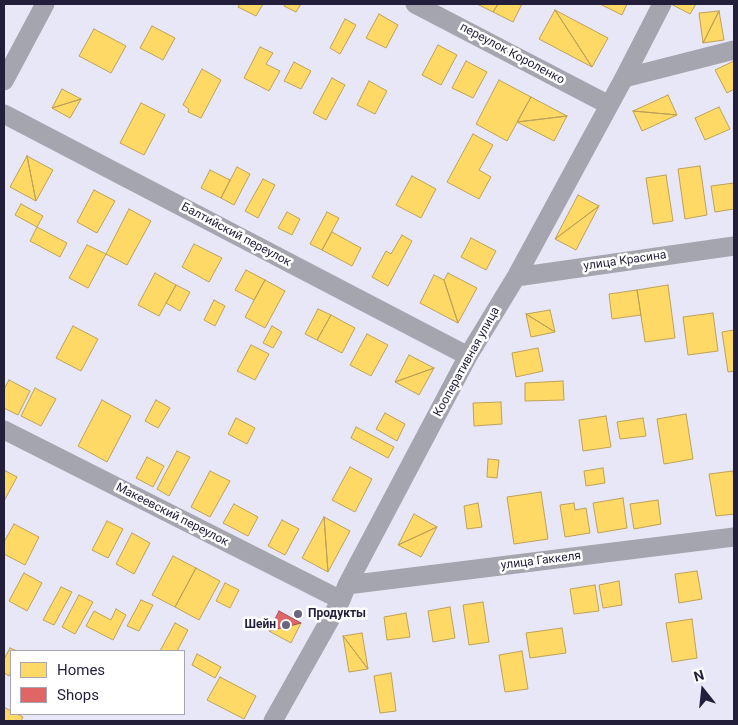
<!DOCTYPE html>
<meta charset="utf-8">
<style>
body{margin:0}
#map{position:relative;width:738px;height:725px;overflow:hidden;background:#e7e7f7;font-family:Roboto,sans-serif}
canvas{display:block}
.frame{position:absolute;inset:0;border:5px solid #231f3b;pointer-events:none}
.legend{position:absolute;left:10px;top:650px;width:175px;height:65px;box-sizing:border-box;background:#fff;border:1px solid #a7a5b1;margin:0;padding:6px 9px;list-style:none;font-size:15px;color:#231f3b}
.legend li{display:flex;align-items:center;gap:10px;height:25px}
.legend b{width:25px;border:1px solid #a7a5b1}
.north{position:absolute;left:678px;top:665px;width:50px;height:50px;-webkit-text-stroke:4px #fff;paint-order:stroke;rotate:344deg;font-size:14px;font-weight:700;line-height:20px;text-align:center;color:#231f3b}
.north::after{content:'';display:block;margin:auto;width:18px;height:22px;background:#231f3b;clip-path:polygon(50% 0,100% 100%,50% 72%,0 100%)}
</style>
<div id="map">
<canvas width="738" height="725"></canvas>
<div class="frame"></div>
<ul class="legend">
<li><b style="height:14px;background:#ffd966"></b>Homes</li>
<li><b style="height:14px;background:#e06666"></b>Shops</li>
</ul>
<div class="north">N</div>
</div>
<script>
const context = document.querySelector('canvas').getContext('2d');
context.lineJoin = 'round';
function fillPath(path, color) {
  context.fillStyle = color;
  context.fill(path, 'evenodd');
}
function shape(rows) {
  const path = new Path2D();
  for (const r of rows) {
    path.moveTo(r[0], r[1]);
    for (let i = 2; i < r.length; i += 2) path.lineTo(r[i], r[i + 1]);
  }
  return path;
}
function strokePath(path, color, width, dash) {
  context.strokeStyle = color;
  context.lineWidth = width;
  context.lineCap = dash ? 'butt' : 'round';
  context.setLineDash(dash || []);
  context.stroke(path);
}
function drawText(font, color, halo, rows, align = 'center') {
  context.font = font + ' Roboto,sans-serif';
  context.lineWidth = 5;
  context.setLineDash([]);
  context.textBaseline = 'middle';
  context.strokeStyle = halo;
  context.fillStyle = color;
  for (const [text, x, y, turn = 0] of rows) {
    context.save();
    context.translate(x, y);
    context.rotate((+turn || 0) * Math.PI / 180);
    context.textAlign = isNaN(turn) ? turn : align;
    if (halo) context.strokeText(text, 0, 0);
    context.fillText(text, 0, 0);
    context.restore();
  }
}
const homes = shape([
 [240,4,263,4,256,16,238,7,240,4],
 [285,4,301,4,296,12,284,6,285,4],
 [477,4,498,4,493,12,477,4],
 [498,4,522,4,513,22,493,12,498,4],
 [600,4,627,4,622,15,600,4],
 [671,4,696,4,690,14,671,4],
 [555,10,592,67,539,39,555,10],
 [555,10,608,38,592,67,555,10],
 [719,11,724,40,703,43,719,11],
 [719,11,703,43,699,13,719,11],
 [379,14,398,25,386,48,366,38,379,14],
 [345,19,356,25,340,54,330,48,345,19],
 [152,26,175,38,163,60,140,48,152,26],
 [94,29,126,46,111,73,79,56,94,29],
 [438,45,457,55,441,85,422,75,438,45],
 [260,47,273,53,266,64,280,71,269,91,244,78,260,47],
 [466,61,487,72,473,98,452,88,466,61],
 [734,61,734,89,727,93,715,70,734,61],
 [294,62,311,71,301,89,284,81,294,62],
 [202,69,221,80,201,118,188,112,189,109,183,105,202,69],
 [332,78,345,85,326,120,313,113,332,78],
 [499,80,531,97,507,141,476,124,499,80],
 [369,81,387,91,375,114,357,105,369,81],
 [62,89,81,99,52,108,62,89],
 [668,95,677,115,633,111,668,95],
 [531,97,567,116,517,122,531,97],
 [81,99,70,118,52,108,81,99],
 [141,103,165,115,144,155,120,143,141,103],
 [719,107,730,129,705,140,695,118,719,107],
 [633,111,677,115,642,131,633,111],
 [567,116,554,141,517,122,567,116],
 [473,134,493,145,479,170,491,177,479,199,447,182,473,134],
 [27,156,53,170,36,201,27,156],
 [27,156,36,201,10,187,27,156],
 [700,166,707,215,685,219,678,169,700,166],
 [237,167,250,174,234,205,221,198,237,167],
 [210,170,230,180,221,198,201,188,210,170],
 [666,175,673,221,653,224,646,178,666,175],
 [412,176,436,189,421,218,396,205,412,176],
 [263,179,275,185,258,218,245,211,263,179],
 [734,183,734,209,715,212,711,186,734,183],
 [94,190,115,201,97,233,77,222,94,190],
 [578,195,599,206,555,239,578,195],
 [21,204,43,216,37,227,15,215,21,204],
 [599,206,576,250,555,239,599,206],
 [129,209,151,221,127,265,106,254,129,209],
 [287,212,300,219,292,235,278,228,287,212],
 [327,212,339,218,322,250,310,244,327,212],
 [37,227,67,243,60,257,30,241,37,227],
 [332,232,361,248,352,266,322,250,332,232],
 [402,235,412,241,388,286,372,277,386,251,391,254,402,235],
 [471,238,496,251,486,270,461,257,471,238],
 [194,244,222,258,209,282,182,267,194,244],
 [87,245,106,254,88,288,69,278,87,245],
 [246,270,265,280,254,300,235,290,246,270],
 [155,273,176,285,159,316,138,305,155,273],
 [448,273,477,288,458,323,444,280,448,273],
 [434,275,444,280,458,323,420,303,434,275],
 [265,280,285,291,265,328,245,317,265,280],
 [176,285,190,292,180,311,166,303,176,285],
 [668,285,675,338,645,342,637,290,668,285],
 [637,290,641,315,612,319,609,294,637,290],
 [214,300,225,306,215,326,204,320,214,300],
 [318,309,331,315,317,340,305,334,318,309],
 [550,310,555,332,526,314,550,310],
 [713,313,718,351,688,355,683,317,713,313],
 [526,314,555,332,531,337,526,314],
 [331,315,355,328,342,353,317,340,331,315],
 [73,326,98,339,81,371,56,358,73,326],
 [272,326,282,332,273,348,263,343,272,326],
 [734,330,734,371,728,372,722,332,734,330],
 [367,334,388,345,371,376,350,365,367,334],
 [251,345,269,354,255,380,237,371,251,345],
 [538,348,543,371,516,377,512,353,538,348],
 [409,355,434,368,395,382,409,355],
 [434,368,419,395,395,382,434,368],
 [9,380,30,391,18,415,4,408,4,389,9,380],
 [563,381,564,400,525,401,525,383,563,381],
 [35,388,56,399,41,426,21,416,35,388],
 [102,400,131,416,107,462,78,446,102,400],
 [156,400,170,408,158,428,145,421,156,400],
 [501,402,502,424,474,426,473,403,501,402],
 [385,413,405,424,397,441,376,429,385,413],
 [686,414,693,459,664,464,657,419,686,414],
 [606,416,611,447,583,451,579,420,606,416],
 [236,418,255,428,247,444,228,434,236,418],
 [643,418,646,436,620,439,617,422,643,418],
 [356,427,394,447,388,458,351,438,356,427],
 [177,451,190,457,169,496,157,489,177,451],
 [147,457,164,466,153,487,136,478,147,457],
 [488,459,499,460,497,478,487,477,488,459],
 [350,467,372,479,355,512,332,500,350,467],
 [603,468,605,483,586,486,584,471,603,468],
 [4,470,17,477,4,501,4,470],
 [210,471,230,481,210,517,191,507,210,471],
 [733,471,734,481,734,514,716,516,709,474,733,471],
 [541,492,548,539,514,544,507,497,541,492],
 [623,498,627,528,598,533,593,503,623,498],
 [658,500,661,524,634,529,630,504,658,500],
 [478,503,482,527,467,529,464,506,478,503],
 [574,503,575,510,586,508,590,533,565,537,560,505,574,503],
 [234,504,258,517,248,536,223,523,234,504],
 [414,514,437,527,398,545,414,514],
 [324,517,328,572,302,558,324,517],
 [324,517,350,531,328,572,324,517],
 [282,520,299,529,285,555,268,546,282,520],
 [107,521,123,529,108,558,92,550,107,521],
 [14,524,39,537,25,565,4,554,4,542,14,524],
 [437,527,421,557,398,545,437,527],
 [132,533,150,543,134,574,116,564,132,533],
 [173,556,196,568,175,607,152,595,173,556],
 [196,568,220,581,199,620,175,607,196,568],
 [697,571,702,599,679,603,675,574,697,571],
 [24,573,42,583,27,611,9,601,24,573],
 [619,581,622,605,603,608,599,585,619,581],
 [225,583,239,590,230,608,216,601,225,583],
 [595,585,599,611,574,614,570,589,595,585],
 [61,587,72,592,54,625,43,620,61,587],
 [79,595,93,602,75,634,62,627,79,595],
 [141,600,153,605,139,631,127,626,141,600],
 [483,602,489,642,469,645,463,605,483,602],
 [450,607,455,638,433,642,428,611,450,607],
 [116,609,126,615,113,640,86,626,94,611,111,620,116,609],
 [406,613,410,637,387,640,384,617,406,613],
 [692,619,697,658,672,662,666,623,692,619],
 [175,623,188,630,177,651,160,651,175,623],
 [301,623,291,643,269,631,301,623],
 [562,628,566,653,530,658,526,633,562,628],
 [362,633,368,669,343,636,362,633],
 [343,636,368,669,349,672,343,636],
 [10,648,17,651,11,651,11,672,9,676,4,673,4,659,10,648],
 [522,651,528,689,505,692,499,655,522,651],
 [197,654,221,667,215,678,192,665,197,654],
 [391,673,396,711,380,713,374,676,391,673],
 [220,677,256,696,244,719,207,700,220,677],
 [4,707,11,711,11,714,17,714,23,717,21,721,4,721,4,707]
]);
fillPath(homes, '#ffd966');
strokePath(homes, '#bda159', 1);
const shops = shape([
 [279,611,301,623,269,631,279,611]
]);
fillPath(shops, '#e06666');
strokePath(shops, '#a75159', 1);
strokePath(shape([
 [415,4,609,105],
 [624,78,734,50],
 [4,81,45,4],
 [4,114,468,356],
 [516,277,734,246],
 [4,430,341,600],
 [347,585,734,537],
 [273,721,341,600,347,585,468,356,516,277,624,78,662,4]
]), '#a5a5b0', 19);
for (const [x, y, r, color] of [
 [298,614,5,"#68657d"],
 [286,625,5,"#68657d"]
]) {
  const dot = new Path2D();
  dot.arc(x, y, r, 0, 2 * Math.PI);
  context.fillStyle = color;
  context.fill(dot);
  strokePath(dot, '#fff', 2);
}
drawText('12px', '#231f3b', '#fff', [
 ["переулок Короленко",512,54,28],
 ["Балтийский переулок",236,235,28],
 ["улица Красина",625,261,-8],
 ["Кооперативная улица",467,362,-61],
 ["Макеевский переулок",172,515,27],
 ["улица Гаккеля",541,561,-7]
]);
drawText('bold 12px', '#231f3b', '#fff', [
 ["Продукты",308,614],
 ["Шейн",276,625,"right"]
], 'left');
</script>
